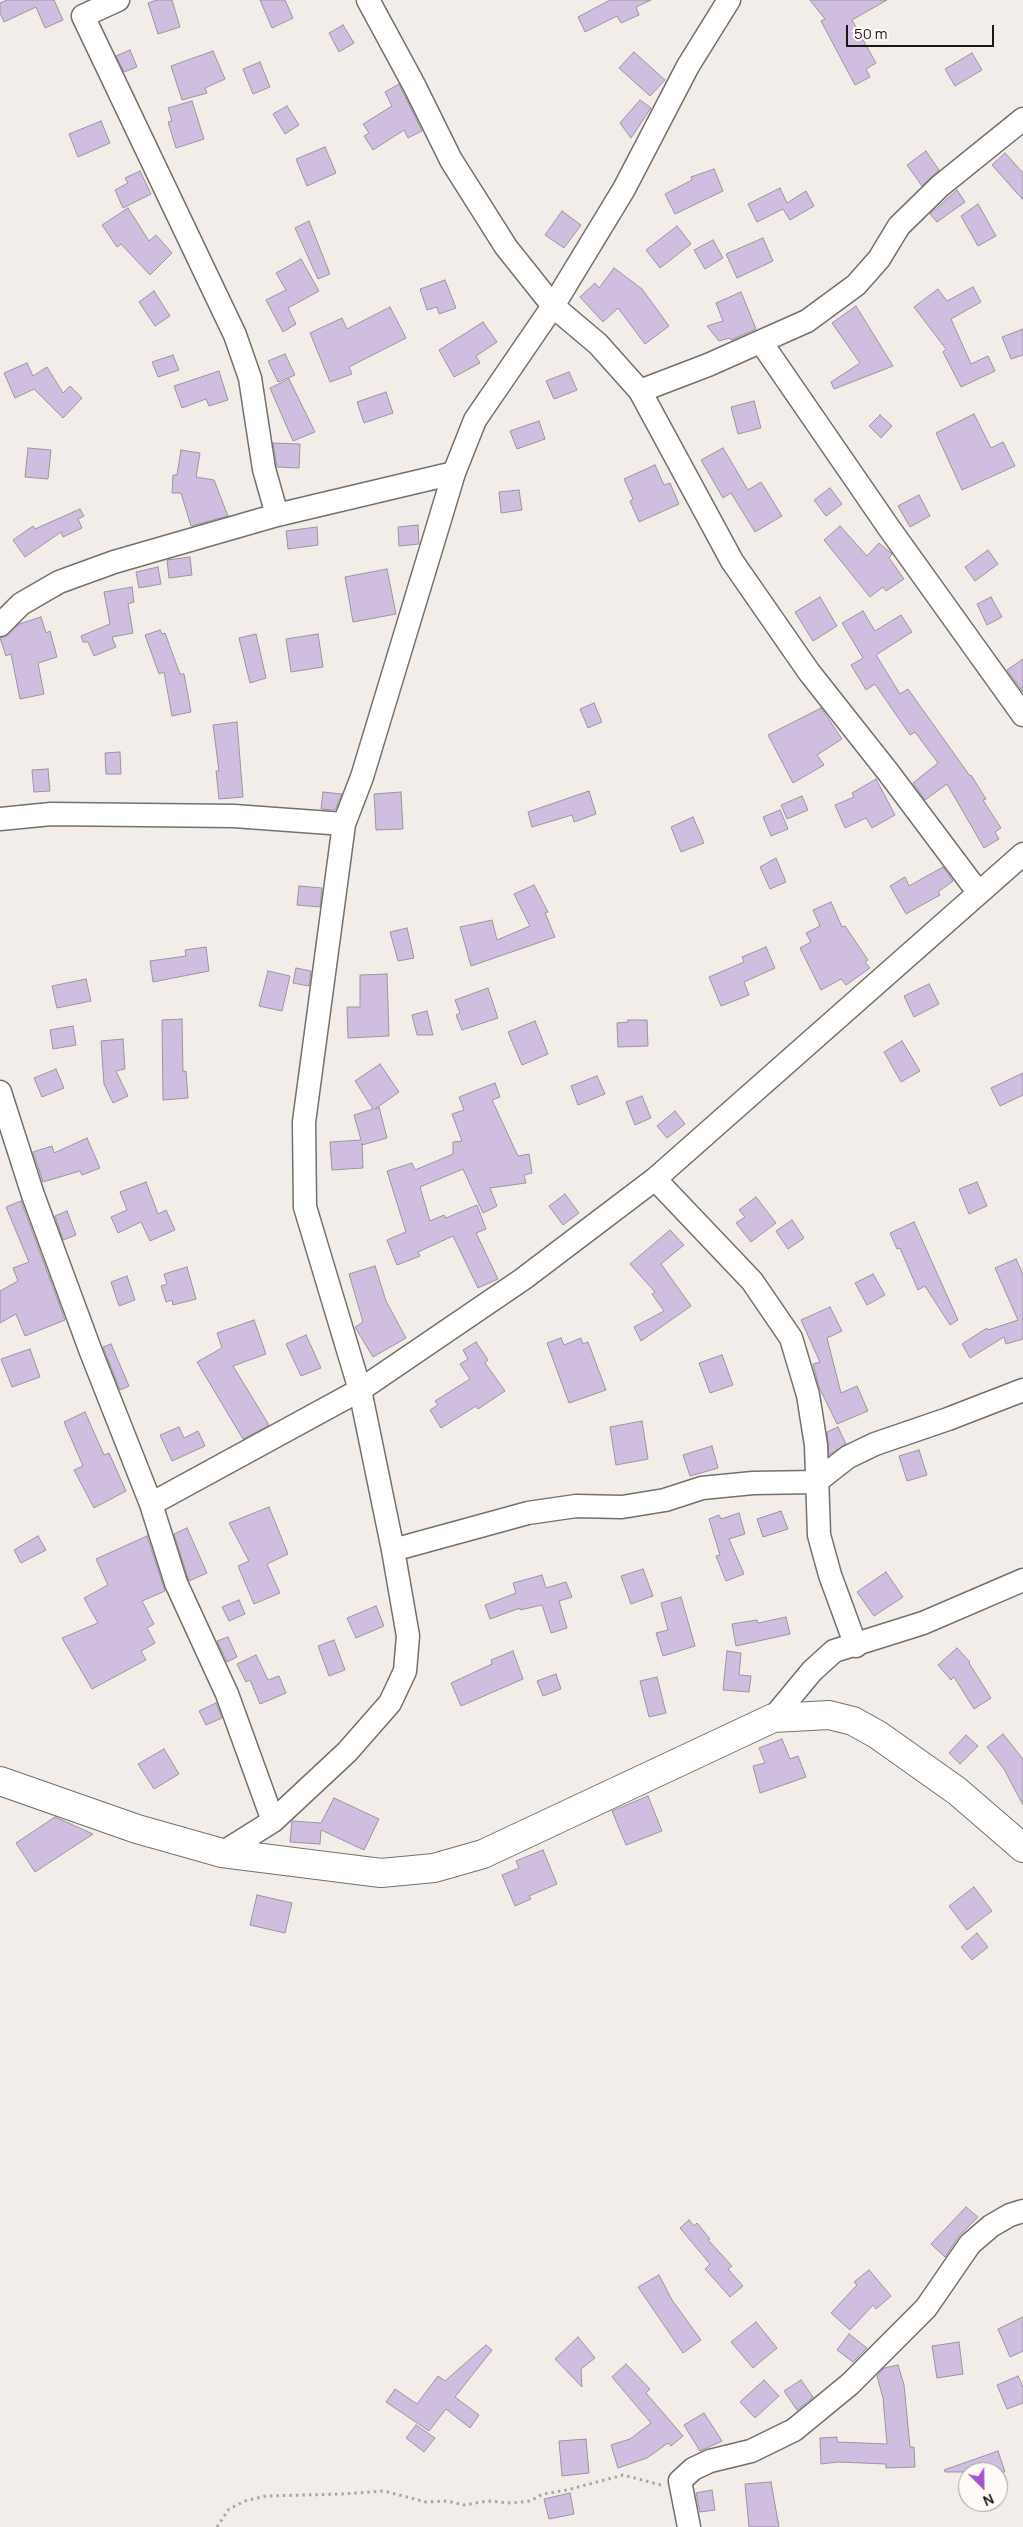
<!DOCTYPE html>
<style>
body{margin:0}
#map{position:relative;width:1023px;height:2527px;overflow:hidden;background:#f2ede8;font-family:Manrope,sans-serif}
canvas{display:block}
.north{position:absolute;left:958px;top:2462px;width:50px;height:50px;box-sizing:border-box;background:#fefbf6;border:1px solid #a2a09c;border-radius:50%;rotate:157deg;font-size:14px;font-weight:700;line-height:20px;text-align:center;color:#191816}
.north::after{content:'';display:block;margin:auto;width:18px;height:22px;background:#a456c8;clip-path:polygon(50% 0,100% 100%,50% 72%,0 100%)}
.scale{position:absolute;left:846px;top:25px;width:148px;height:22px;box-sizing:border-box;border:2px solid #191816;border-top:0;padding-left:6px;font-size:15px;line-height:18px;white-space:nowrap;color:#191816;-webkit-text-stroke:4px #fefbf6;paint-order:stroke}
</style>
<div id="map">
<canvas width="1023" height="2527"></canvas>
<div class="north">N</div>
<div class="scale">50 m</div>
</div>
<script>
const context = document.querySelector('canvas').getContext('2d');
context.lineJoin = 'round';
function fillPath(path, color) {
  context.fillStyle = color;
  context.fill(path, 'evenodd');
}
function shape(rows) {
  const path = new Path2D();
  for (const r of rows) {
    path.moveTo(r[0], r[1]);
    for (let i = 2; i < r.length; i += 2) path.lineTo(r[i], r[i + 1]);
  }
  return path;
}
function strokePath(path, color, width, dash) {
  context.strokeStyle = color;
  context.lineWidth = width;
  context.lineCap = dash ? 'butt' : 'round';
  context.setLineDash(dash || []);
  context.stroke(path);
}
const building = shape([
 [7,0,54,0,63,20,45,28,36,7,4,22,0,13,0,3,7,0],
 [157,0,172,0,180,27,158,34,148,3,157,0],
 [260,0,285,0,293,18,272,28,260,0],
 [610,0,651,0,636,7,639,15,621,23,617,16,585,32,578,17,610,0],
 [810,0,887,0,852,20,876,63,866,69,870,77,855,85,821,21,825,19,810,0],
 [343,25,354,43,339,52,329,33,343,25],
 [130,50,137,67,124,72,116,56,130,50],
 [213,51,225,79,205,88,207,93,182,100,171,66,213,51],
 [634,52,665,80,650,96,619,68,634,52],
 [972,53,982,70,955,86,945,69,972,53],
 [260,62,270,87,253,94,243,69,260,62],
 [399,84,422,131,408,138,404,130,373,150,364,136,369,133,363,124,392,106,385,92,399,84],
 [640,100,651,108,631,138,620,123,640,100],
 [192,101,204,139,176,148,168,122,172,121,168,108,192,101],
 [287,106,299,125,285,134,273,114,287,106],
 [101,121,110,143,78,157,69,134,101,121],
 [325,147,336,173,307,186,296,159,325,147],
 [926,151,939,170,922,186,907,165,926,151],
 [1005,153,1023,173,1023,200,992,165,1005,153],
 [714,169,723,191,675,214,665,194,692,180,691,177,714,169],
 [140,171,151,194,123,208,115,190,128,183,125,178,140,171],
 [780,188,787,203,806,191,814,206,790,220,783,209,757,222,748,204,780,188],
 [957,190,965,202,937,222,930,214,957,190],
 [978,204,996,236,978,246,961,216,978,204],
 [128,208,149,241,156,235,172,253,150,275,121,244,117,247,102,225,128,208],
 [562,211,581,225,564,248,545,235,562,211],
 [309,221,330,274,318,279,295,228,309,221],
 [677,226,691,244,660,268,646,250,677,226],
 [763,238,773,261,737,278,726,254,763,238],
 [713,240,723,258,705,269,694,250,713,240],
 [301,259,319,291,288,308,296,324,283,332,266,300,286,290,276,273,301,259],
 [614,268,642,289,669,326,645,344,618,308,603,322,580,297,595,283,599,288,614,268],
 [445,280,456,308,439,314,437,307,427,310,420,289,445,280],
 [973,287,981,302,951,319,971,364,988,356,995,371,961,387,943,352,946,349,914,307,938,289,947,301,973,287],
 [154,291,170,316,155,326,139,302,154,291],
 [741,292,756,329,731,340,730,338,719,341,707,326,723,321,716,303,741,292],
 [856,306,893,366,834,389,831,382,860,363,832,323,856,306],
 [390,307,406,338,349,367,352,374,330,382,310,333,342,318,347,329,390,307],
 [483,322,497,342,476,356,480,363,454,377,439,350,483,322],
 [1023,329,1023,355,1011,359,1002,337,1023,329],
 [285,354,295,375,278,382,268,361,285,354],
 [173,355,179,370,158,377,152,362,173,355],
 [27,363,33,376,47,367,63,393,70,386,82,398,63,418,34,389,15,398,4,373,27,363],
 [219,371,228,400,209,406,206,399,182,408,174,386,219,371],
 [569,372,577,390,554,399,546,381,569,372],
 [289,379,315,432,293,441,270,388,289,379],
 [386,392,393,413,364,423,357,402,386,392],
 [754,401,761,428,738,434,731,407,754,401],
 [974,414,991,448,1003,442,1015,466,962,490,936,433,974,414],
 [880,415,892,426,881,438,869,426,880,415],
 [539,421,545,439,517,449,510,431,539,421],
 [273,443,300,444,299,468,277,467,273,443],
 [28,448,51,450,48,479,25,477,28,448],
 [723,448,748,490,761,482,782,516,755,532,731,493,723,498,701,460,723,448],
 [181,450,200,453,196,477,214,480,228,516,191,526,181,493,172,493,173,475,177,475,181,450],
 [655,465,664,485,670,483,679,504,639,522,630,501,633,499,624,479,655,465],
 [830,488,842,504,826,516,814,500,830,488],
 [519,490,522,510,501,513,499,492,519,490],
 [919,495,930,516,910,527,898,506,919,495],
 [80,509,84,516,78,519,82,528,63,537,61,532,25,557,13,540,33,526,35,529,80,509],
 [418,525,419,544,399,546,398,527,418,525],
 [840,526,867,556,879,543,892,554,889,558,904,579,886,591,883,587,870,597,824,540,840,526],
 [317,527,318,545,288,549,286,531,317,527],
 [988,550,998,564,975,581,965,567,988,550],
 [190,557,192,575,169,578,167,560,190,557],
 [158,567,161,584,139,588,136,572,158,567],
 [387,569,396,614,353,622,345,577,387,569],
 [132,587,134,602,128,604,133,633,112,637,116,647,94,656,88,642,83,642,81,636,110,624,104,592,132,587],
 [820,597,837,626,813,641,795,612,820,597],
 [991,597,1002,617,987,625,977,604,991,597],
 [863,611,875,631,901,615,912,632,876,655,900,694,908,689,970,776,971,775,986,799,983,800,1001,828,995,832,999,839,984,848,947,784,925,800,913,783,938,763,915,732,910,735,875,684,866,690,851,665,863,658,842,623,863,611],
 [41,617,46,633,50,631,57,657,38,663,44,694,20,699,11,654,6,656,0,638,9,635,19,624,41,617],
 [160,630,162,634,165,633,180,674,184,674,191,712,172,716,164,672,159,674,145,635,160,630],
 [256,634,266,678,250,683,239,638,256,634],
 [318,634,323,667,291,672,286,639,318,634],
 [1023,659,1023,692,1007,670,1023,659],
 [594,703,602,722,588,728,580,709,594,703],
 [821,708,842,739,817,755,824,765,793,783,768,735,821,708],
 [237,722,243,797,219,799,216,771,219,771,213,725,237,722],
 [120,752,121,774,106,774,105,753,120,752],
 [48,769,50,791,34,792,32,770,48,769],
 [876,779,895,815,872,828,866,818,845,828,835,805,854,797,852,793,876,779],
 [589,791,596,814,574,822,572,815,532,827,528,812,589,791],
 [323,792,342,794,335,810,321,809,323,792],
 [401,792,403,829,376,830,374,794,401,792],
 [802,796,808,810,787,819,781,805,802,796],
 [780,810,788,829,771,836,763,817,780,810],
 [693,817,704,843,681,852,671,827,693,817],
 [776,858,786,882,770,889,760,867,776,858],
 [943,867,953,881,938,892,940,895,906,914,890,886,905,877,909,886,943,867],
 [534,885,548,912,545,913,555,937,471,966,460,927,492,920,497,940,530,926,514,894,534,885],
 [299,886,322,888,320,907,297,905,299,886],
 [831,902,842,927,845,926,868,960,865,962,870,968,846,985,841,979,821,990,800,948,811,942,806,933,820,926,813,910,831,902],
 [407,928,414,958,398,961,390,932,407,928],
 [206,947,209,971,153,982,150,961,186,956,185,950,206,947],
 [766,947,775,968,744,982,749,995,721,1006,709,977,744,962,742,957,766,947],
 [296,968,311,971,309,986,293,983,296,968],
 [268,971,290,976,282,1011,259,1006,268,971],
 [387,974,389,1036,348,1038,347,1007,360,1007,360,975,387,974],
 [86,979,91,1001,57,1008,52,986,86,979],
 [929,984,939,1004,914,1017,904,996,929,984],
 [488,988,498,1018,462,1030,456,1015,460,1013,455,1000,488,988],
 [427,1011,433,1035,417,1035,412,1015,427,1011],
 [182,1019,183,1072,186,1071,188,1098,163,1100,162,1020,182,1019],
 [628,1020,647,1020,648,1046,618,1047,617,1023,628,1022,628,1020],
 [535,1021,548,1054,522,1065,508,1032,535,1021],
 [73,1026,76,1045,53,1049,50,1030,73,1026],
 [123,1039,125,1069,116,1071,128,1096,113,1103,104,1084,101,1041,123,1039],
 [902,1041,920,1071,901,1082,884,1052,902,1041],
 [380,1064,399,1092,375,1109,379,1107,387,1138,362,1145,362,1143,363,1168,332,1170,330,1142,361,1140,354,1115,373,1109,355,1081,380,1064],
 [56,1069,64,1088,42,1097,34,1078,56,1069],
 [1023,1073,1023,1095,1000,1106,991,1088,1023,1073],
 [597,1076,605,1094,578,1105,571,1086,597,1076],
 [495,1083,500,1097,492,1100,518,1156,529,1154,532,1173,524,1175,526,1183,490,1188,497,1206,483,1213,463,1169,420,1187,430,1221,444,1215,446,1218,477,1205,486,1229,476,1233,498,1279,478,1288,453,1236,418,1252,420,1256,397,1265,387,1240,406,1232,387,1171,412,1163,415,1170,453,1154,453,1142,462,1141,452,1114,464,1110,459,1097,495,1083],
 [642,1096,651,1118,635,1125,626,1102,642,1096],
 [675,1111,685,1124,667,1138,657,1126,675,1111],
 [87,1138,100,1168,82,1175,80,1171,43,1182,33,1152,52,1146,54,1153,87,1138],
 [146,1182,158,1214,166,1210,175,1230,150,1241,141,1222,118,1233,111,1217,127,1210,120,1192,146,1182],
 [977,1182,987,1206,969,1214,959,1189,977,1182],
 [565,1194,579,1213,563,1225,549,1206,565,1194],
 [756,1197,776,1223,751,1242,736,1223,745,1217,739,1210,756,1197],
 [21,1201,65,1320,25,1336,16,1314,0,1323,0,1291,18,1281,13,1268,29,1262,6,1207,21,1201],
 [67,1211,76,1235,63,1240,55,1216,67,1211],
 [792,1220,804,1238,788,1249,776,1231,792,1220],
 [914,1222,958,1320,950,1325,925,1286,918,1290,900,1248,897,1249,890,1233,914,1222],
 [670,1230,684,1245,661,1264,691,1306,641,1341,634,1327,664,1311,652,1294,655,1292,630,1264,670,1230],
 [1016,1259,1023,1274,1023,1339,1006,1344,1004,1337,970,1358,962,1344,987,1328,988,1330,1018,1320,995,1268,1016,1259],
 [375,1266,386,1301,406,1338,373,1357,355,1327,363,1322,349,1274,375,1266],
 [187,1267,196,1299,173,1305,172,1300,166,1302,161,1286,167,1284,164,1274,187,1267],
 [873,1274,885,1295,867,1305,855,1283,873,1274],
 [127,1276,135,1300,119,1306,111,1282,127,1276],
 [830,1307,842,1331,827,1338,841,1393,857,1386,868,1411,837,1424,819,1387,813,1364,820,1362,801,1320,830,1307],
 [254,1320,266,1354,233,1366,269,1425,243,1439,197,1362,222,1348,217,1333,254,1320],
 [306,1335,321,1368,301,1376,286,1344,306,1335],
 [561,1338,564,1345,581,1338,583,1344,588,1342,606,1390,569,1403,547,1343,561,1338],
 [476,1342,488,1360,485,1363,505,1391,478,1409,476,1406,441,1428,430,1410,438,1405,435,1401,470,1379,460,1364,468,1359,463,1350,476,1342],
 [111,1344,129,1386,120,1390,103,1347,111,1344],
 [30,1349,40,1377,12,1387,1,1359,30,1349],
 [722,1355,733,1385,710,1393,699,1363,722,1355],
 [85,1412,104,1455,109,1453,126,1491,94,1508,74,1470,83,1466,64,1422,85,1412],
 [642,1421,648,1459,616,1465,610,1427,642,1421],
 [179,1427,184,1438,198,1431,205,1446,172,1461,160,1435,179,1427],
 [838,1427,846,1444,829,1455,827,1432,838,1427],
 [712,1446,718,1468,690,1476,683,1455,712,1446],
 [919,1450,927,1475,907,1481,899,1456,919,1450],
 [269,1507,288,1554,267,1564,280,1593,254,1604,238,1566,249,1561,229,1523,269,1507],
 [781,1511,788,1529,763,1537,757,1519,781,1511],
 [739,1513,745,1534,729,1539,744,1574,726,1581,716,1556,720,1555,709,1519,719,1515,721,1519,739,1513],
 [187,1528,207,1573,189,1581,174,1534,187,1528],
 [38,1536,46,1550,21,1563,14,1550,38,1536],
 [147,1536,165,1591,142,1601,154,1624,147,1628,155,1643,141,1651,146,1660,92,1689,62,1638,98,1623,84,1598,108,1585,96,1559,147,1536],
 [643,1569,653,1596,631,1604,621,1576,643,1569],
 [886,1572,903,1597,874,1616,857,1592,886,1572],
 [542,1575,546,1588,566,1582,572,1597,559,1601,567,1628,551,1633,542,1605,520,1610,520,1608,490,1619,485,1605,516,1593,513,1583,542,1575],
 [681,1597,695,1646,663,1656,656,1633,668,1630,661,1603,681,1597],
 [239,1600,245,1614,229,1621,222,1607,239,1600],
 [376,1606,384,1626,356,1638,347,1618,376,1606],
 [786,1617,790,1634,736,1646,732,1624,757,1620,758,1623,786,1617],
 [228,1637,237,1657,227,1662,217,1641,228,1637],
 [334,1640,345,1670,329,1676,318,1646,334,1640],
 [957,1648,970,1662,969,1663,991,1698,974,1709,954,1677,951,1680,938,1665,957,1648],
 [513,1651,523,1679,461,1706,451,1683,492,1664,491,1660,513,1651],
 [727,1651,741,1653,739,1675,751,1676,749,1692,723,1690,727,1651],
 [256,1655,268,1680,279,1676,286,1693,260,1704,250,1680,246,1682,237,1664,256,1655],
 [556,1674,561,1689,543,1696,537,1681,556,1674],
 [657,1677,666,1713,649,1717,640,1681,657,1677],
 [216,1703,222,1718,206,1725,199,1711,216,1703],
 [1003,1734,1023,1759,1023,1805,1004,1769,987,1747,1003,1734],
 [966,1735,978,1746,960,1764,949,1753,966,1735],
 [782,1739,790,1759,798,1756,806,1777,760,1793,753,1766,765,1763,759,1748,782,1739],
 [164,1749,179,1774,154,1789,138,1764,164,1749],
 [648,1796,662,1831,626,1845,612,1811,648,1796],
 [334,1798,379,1819,364,1850,321,1830,320,1844,290,1842,292,1821,321,1823,334,1798],
 [55,1817,93,1834,35,1872,16,1843,55,1817],
 [543,1850,557,1884,529,1896,531,1899,515,1906,502,1875,519,1868,516,1861,543,1850],
 [974,1887,992,1911,967,1930,949,1906,974,1887],
 [257,1895,292,1903,285,1933,250,1925,257,1895],
 [977,1933,988,1947,972,1960,961,1947,977,1933],
 [966,2207,978,2217,959,2236,945,2257,931,2244,966,2207],
 [689,2220,694,2226,697,2223,710,2239,708,2240,732,2266,728,2269,743,2286,730,2297,705,2269,710,2264,680,2228,689,2220],
 [869,2270,891,2296,876,2309,873,2305,850,2330,831,2313,857,2285,854,2282,869,2270],
 [659,2275,672,2300,701,2340,683,2353,638,2287,659,2275],
 [1023,2317,1023,2351,1010,2357,998,2329,1023,2317],
 [756,2322,777,2348,753,2368,731,2342,756,2322],
 [849,2334,867,2348,853,2362,837,2350,849,2334],
 [578,2337,595,2358,581,2369,582,2387,555,2359,578,2337],
 [959,2342,963,2374,937,2378,932,2346,959,2342],
 [486,2345,492,2350,455,2397,479,2415,470,2428,446,2409,429,2431,386,2402,395,2389,417,2404,438,2376,445,2381,486,2345],
 [626,2364,650,2389,646,2393,683,2436,671,2446,668,2443,647,2458,618,2468,611,2445,630,2439,651,2423,612,2377,626,2364],
 [898,2365,904,2385,910,2447,914,2447,915,2467,886,2468,886,2464,838,2462,821,2464,820,2438,837,2437,837,2442,887,2444,883,2398,877,2376,884,2368,898,2365],
 [1018,2376,1023,2387,1023,2403,1007,2409,997,2385,1018,2376],
 [764,2380,779,2396,755,2418,740,2402,764,2380],
 [801,2380,813,2397,797,2410,784,2391,801,2380],
 [704,2413,722,2441,700,2451,684,2425,704,2413],
 [416,2425,435,2438,424,2452,406,2438,416,2425],
 [586,2439,589,2473,562,2476,559,2441,586,2439],
 [998,2451,1005,2472,945,2472,944,2470,998,2451],
 [771,2482,779,2527,749,2527,745,2484,771,2482],
 [712,2490,715,2510,700,2512,696,2493,712,2490],
 [570,2493,574,2514,549,2519,544,2499,570,2493]
]);
fillPath(building, '#d0bee0');
strokePath(building, '#99969c', 1);
const street = shape([
 [118,0,83,16,235,335,250,378,264,469,277,515],
 [368,0,414,85,451,160,506,247,553,306,598,344,640,391,732,561,809,672,888,772,978,892],
 [761,342,889,528,1023,715],
 [640,391,708,365,807,321,856,285,879,259,899,226,940,186,1023,119],
 [0,625,21,604,59,582,114,562,277,515,454,473],
 [0,819,51,814,234,816,344,824],
 [0,1092,33,1195,91,1352,151,1504,176,1583,227,1694,273,1821],
 [655,1179,752,1281,791,1338,808,1395,816,1445,819,1535,830,1575,856,1646],
 [151,1504,360,1390,523,1279,655,1179,1023,854],
 [393,1550,528,1513,576,1506,622,1507,665,1500,702,1488,753,1483,816,1482,848,1457,875,1444,948,1419,1023,1390],
 [773,1718,812,1671,834,1651,923,1623,1023,1580],
 [222,1853,273,1821,347,1752,390,1703,405,1671,408,1636,393,1550,360,1390,305,1207,304,1122,344,824,362,777,454,473,475,420,553,306,624,189,688,66,729,0],
 [689,2527,680,2481,693,2469,710,2461,751,2451,794,2430,850,2384,926,2308,970,2244,991,2226,1010,2215,1023,2211]
]);
const secondary = shape([
 [0,1781,137,1829,222,1853,381,1873,434,1868,483,1854,773,1718,829,1715,853,1721,878,1735,957,1791,1023,1848]
]);
strokePath(street, '#74706b', 25);
strokePath(secondary, '#74706b', 30);
strokePath(shape([
 [217,2527,229,2509,245,2501,266,2496,342,2494,384,2491,426,2502,447,2501,464,2505,488,2501,511,2503,530,2501,543,2494,567,2490,623,2475,661,2485]
]), '#aaa7a3', 3, [2.5, 4]);
strokePath(street, '#fff', 22);
strokePath(secondary, '#fff', 28);
</script>
